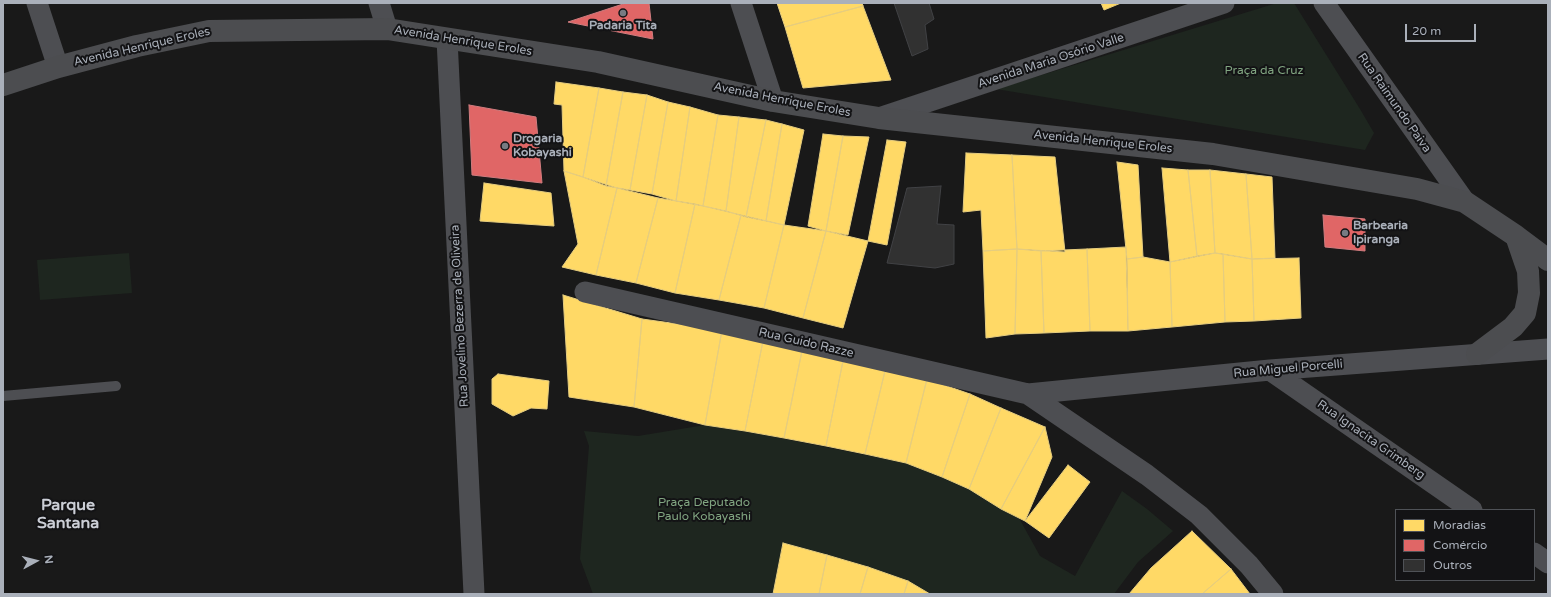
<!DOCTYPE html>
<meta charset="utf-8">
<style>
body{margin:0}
#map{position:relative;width:1551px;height:597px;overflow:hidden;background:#191919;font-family:"Varela Round",sans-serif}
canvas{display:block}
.frame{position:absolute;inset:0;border:4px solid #aab0ba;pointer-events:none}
.legend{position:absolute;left:1395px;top:509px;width:140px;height:72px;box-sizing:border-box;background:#131315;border:1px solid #4f5257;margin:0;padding:5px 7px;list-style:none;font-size:12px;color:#aab0ba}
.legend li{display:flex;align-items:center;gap:8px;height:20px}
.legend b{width:20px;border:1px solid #4f5257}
.north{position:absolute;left:16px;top:541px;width:40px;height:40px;-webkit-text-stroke:3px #131315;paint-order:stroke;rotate:83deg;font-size:11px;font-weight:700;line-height:16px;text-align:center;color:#aab0ba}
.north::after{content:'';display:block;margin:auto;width:14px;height:18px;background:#aab0ba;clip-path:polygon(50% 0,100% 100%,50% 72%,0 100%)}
.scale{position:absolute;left:1405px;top:24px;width:71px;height:18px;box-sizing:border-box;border:2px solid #aab0ba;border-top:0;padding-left:5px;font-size:12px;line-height:14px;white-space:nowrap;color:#aab0ba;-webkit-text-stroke:3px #131315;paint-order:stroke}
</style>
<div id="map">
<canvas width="1551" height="597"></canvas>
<div class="frame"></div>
<ul class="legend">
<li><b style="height:11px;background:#ffd966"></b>Moradias</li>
<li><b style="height:11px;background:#e06666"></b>Comércio</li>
<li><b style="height:11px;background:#313131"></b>Outros</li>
</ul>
<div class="north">N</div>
<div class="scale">20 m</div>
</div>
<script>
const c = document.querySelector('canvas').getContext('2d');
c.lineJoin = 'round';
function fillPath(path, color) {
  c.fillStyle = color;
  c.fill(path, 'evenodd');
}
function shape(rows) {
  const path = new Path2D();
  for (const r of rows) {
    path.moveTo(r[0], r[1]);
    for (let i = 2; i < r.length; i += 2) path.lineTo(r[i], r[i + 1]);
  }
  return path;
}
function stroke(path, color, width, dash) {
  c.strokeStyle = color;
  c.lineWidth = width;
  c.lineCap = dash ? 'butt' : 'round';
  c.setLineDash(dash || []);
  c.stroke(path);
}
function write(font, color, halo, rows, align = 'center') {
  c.font = font + ' "Varela Round",sans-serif';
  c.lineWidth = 4;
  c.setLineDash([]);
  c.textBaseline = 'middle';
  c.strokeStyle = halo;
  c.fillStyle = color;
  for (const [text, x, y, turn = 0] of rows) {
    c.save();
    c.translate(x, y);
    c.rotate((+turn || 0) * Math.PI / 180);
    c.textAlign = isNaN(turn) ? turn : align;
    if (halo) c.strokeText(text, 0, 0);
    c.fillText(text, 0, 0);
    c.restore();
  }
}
fillPath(shape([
 [1277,3,1294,3,1360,109,1374,133,1365,150,996,89],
 [129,253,132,293,40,300,37,260],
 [705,425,765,435,906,463,942,477,969,489,1019,518,1040,556,1075,576,1122,491,1147,509,1173,531,1138,562,1114,594,930,594,908,581,850,561,783,543,773,594,593,594,580,559,589,446,584,431,638,436]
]), '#1e261f');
const homes = shape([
 [777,3,862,3,863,6,785,27,777,3],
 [1101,3,1121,3,1104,10,1101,3],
 [863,6,891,80,803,88,785,27,863,6],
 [556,82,599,88,583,177,564,171,562,105,554,104,556,82],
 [599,88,623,92,606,186,583,177,599,88],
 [623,92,647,95,630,190,606,186,623,92],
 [647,95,668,102,652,194,630,190,647,95],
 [668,102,690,107,676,201,652,194,668,102],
 [690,107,718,115,703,206,676,201,690,107],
 [718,115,739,117,726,211,703,206,718,115],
 [739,117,766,120,746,217,726,211,739,117],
 [766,120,782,124,766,221,746,217,766,120],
 [782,124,804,130,784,225,766,221,782,124],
 [823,134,843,136,826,231,808,226,823,134],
 [843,136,869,137,848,235,826,231,843,136],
 [887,140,906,142,887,245,868,241,887,140],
 [966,153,1012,155,1017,249,983,251,981,210,963,212,966,153],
 [1012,155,1055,157,1065,252,1017,249,1012,155],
 [1117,162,1138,165,1143,257,1127,259,1117,162],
 [1162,168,1188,170,1197,256,1170,262,1162,168],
 [1188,170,1210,170,1215,253,1197,256,1188,170],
 [1210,170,1246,174,1252,259,1215,253,1210,170],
 [564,171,617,188,596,275,562,267,578,244,564,171],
 [1246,174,1272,177,1275,258,1252,259,1246,174],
 [484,183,551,193,554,226,480,221,484,183],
 [617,188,658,198,636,283,596,275,617,188],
 [658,198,695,204,675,293,636,283,658,198],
 [695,204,741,215,719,300,675,293,695,204],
 [741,215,784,225,764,308,719,300,741,215],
 [784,225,826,231,803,318,764,308,784,225],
 [826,231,868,241,843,328,803,318,826,231],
 [1126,247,1128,331,1090,331,1087,249,1126,247],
 [1017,249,1041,251,1044,333,1015,334,1017,249],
 [1017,249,1015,334,986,338,983,251,1017,249],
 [1087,249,1090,331,1044,333,1041,251,1087,249],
 [1215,253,1223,254,1225,322,1172,327,1170,262,1215,253],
 [1223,254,1252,259,1254,321,1225,322,1223,254],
 [1143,257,1170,262,1172,327,1128,331,1127,259,1143,257],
 [1299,258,1301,318,1254,321,1252,259,1299,258],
 [563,295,642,319,634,407,569,397,563,295],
 [642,319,722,330,705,425,634,407,642,319],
 [722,330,763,341,745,431,705,425,722,330],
 [763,341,802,351,784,438,745,431,763,341],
 [802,351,843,361,826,446,784,438,802,351],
 [843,361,885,371,865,454,826,446,843,361],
 [885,371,927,379,906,463,865,454,885,371],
 [498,374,549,381,547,409,531,408,513,416,492,404,492,379,498,374],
 [927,379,970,394,942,477,906,463,927,379],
 [970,394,1001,408,969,489,942,477,970,394],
 [1001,408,1045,427,1001,509,969,489,1001,408],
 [1045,427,1052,457,1025,521,1001,509,1045,427],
 [1068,465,1090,482,1049,538,1025,521,1068,465],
 [1192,531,1231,569,1202,594,1129,594,1151,568,1192,531],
 [783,543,827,555,819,594,773,594,783,543],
 [827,555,868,567,860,594,819,594,827,555],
 [868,567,908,581,904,594,860,594,868,567],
 [1231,569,1250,594,1202,594,1231,569],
 [908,581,930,594,904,594,908,581]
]);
fillPath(homes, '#ffd966');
stroke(homes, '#e6cd7f', 1);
const shops = shape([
 [626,3,649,3,653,39,568,22,626,3],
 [469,105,536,117,542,183,472,175,469,105],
 [1323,215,1365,219,1365,251,1325,247,1323,215]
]);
fillPath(shops, '#e06666');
stroke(shops, '#d07c7f', 1);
const building = shape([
 [894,3,929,3,934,19,925,25,928,49,912,56,894,3],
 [941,186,937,224,954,225,954,264,935,268,887,263,907,188,941,186]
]);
fillPath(building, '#313131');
stroke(building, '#414245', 1);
stroke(shape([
 [3,396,116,386]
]), '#4d4e52', 10);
stroke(shape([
 [37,3,58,67],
 [379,3,387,29],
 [741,3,773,101],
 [1324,3,1465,202],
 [447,39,474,594],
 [879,118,1224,3],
 [585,292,1028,394,1270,370,1548,349],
 [1270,370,1472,510],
 [1028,394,1147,475,1199,515,1249,565,1273,594],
 [1534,553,1548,563]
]), '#4d4e52', 21);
stroke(shape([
 [3,85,58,67,137,46,209,31,387,29,598,62,773,101,879,118,1213,154,1417,189,1465,202,1516,236,1548,260],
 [1477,354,1513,327,1525,313,1529,293,1528,271,1516,236]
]), '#4c4d50', 22);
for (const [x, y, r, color] of [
 [623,13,4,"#777b82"],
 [505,146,4,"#777b82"],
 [1345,233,4,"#777b82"]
]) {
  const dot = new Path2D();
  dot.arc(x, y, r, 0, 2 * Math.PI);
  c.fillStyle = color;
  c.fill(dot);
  stroke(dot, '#131315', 1.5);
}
write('bold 12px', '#aab0ba', '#131315', [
 ["Padaria Tita",623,26,"center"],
 ["Drogaria",513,139],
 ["Kobayashi",513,153],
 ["Barbearia",1353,226],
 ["Ipiranga",1353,240]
], 'left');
write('12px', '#aab0ba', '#131315', [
 ["Avenida Henrique Eroles",463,41,9],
 ["Avenida Henrique Eroles",142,47,-13],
 ["Avenida Maria Osório Valle",1051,61,-18],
 ["Avenida Henrique Eroles",782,100,11],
 ["Rua Raimundo Paiva",1394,103,55],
 ["Avenida Henrique Eroles",1103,142,6],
 ["Rua Jovelino Bezerra de Oliveira",460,316,-93],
 ["Rua Guido Razze",806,343,13],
 ["Rua Miguel Porcelli",1288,369,-5],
 ["Rua Ignacita Grimberg",1371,440,35]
]);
write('12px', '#81a581', '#131315', [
 ["Praça da Cruz",1264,71],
 ["Praça Deputado",704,503],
 ["Paulo Kobayashi",704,517]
]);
write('bold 16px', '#cbced6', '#131315', [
 ["Parque",68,506],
 ["Santana",68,524]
]);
</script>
